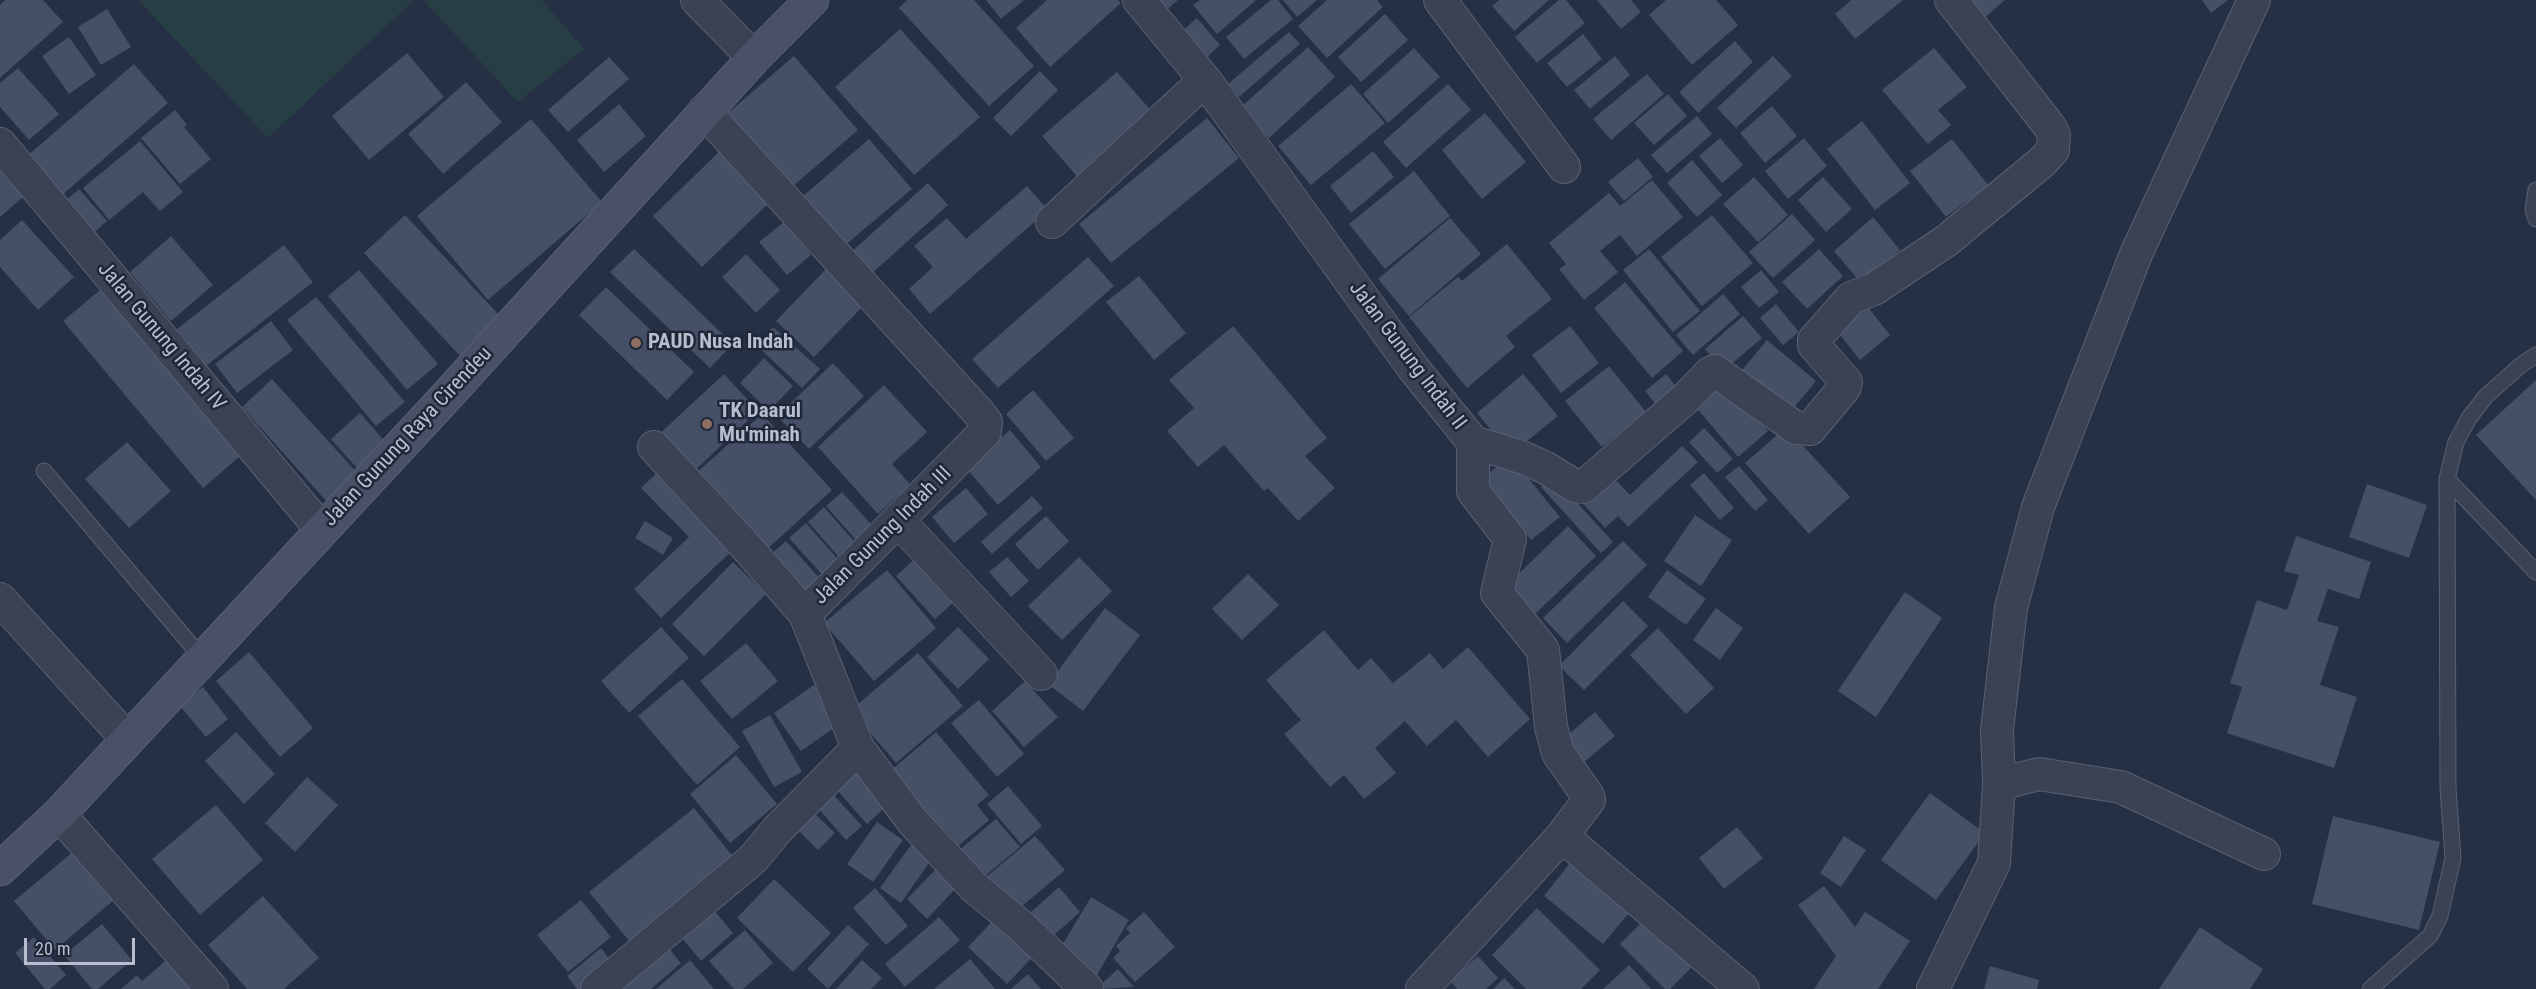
<!DOCTYPE html>
<style>
body{margin:0}
#map{position:relative;width:2536px;height:989px;overflow:hidden;background:#263044;font-family:"Roboto Condensed",sans-serif}
canvas{display:block}
.scale{position:absolute;left:24px;top:938px;width:111px;height:27px;box-sizing:border-box;border:3px solid #b8becd;border-top:0;padding-left:8px;font-size:18px;line-height:21px;white-space:nowrap;color:#b8becd;-webkit-text-stroke:4px #1f2739;paint-order:stroke}
</style>
<div id="map">
<canvas width="2536" height="989"></canvas>
<div class="scale">20 m</div>
</div>
<script>
const c = document.querySelector('canvas').getContext('2d');
c.lineJoin = 'round';
function fillPath(path, color) {
  c.fillStyle = color;
  c.fill(path, 'evenodd');
}
function shape(rows) {
  const path = new Path2D();
  for (const r of rows) {
    path.moveTo(r[0], r[1]);
    for (let i = 2; i < r.length; i += 2) path.lineTo(r[i], r[i + 1]);
  }
  return path;
}
function stroke(path, color, width, dash) {
  c.strokeStyle = color;
  c.lineWidth = width;
  c.lineCap = dash ? 'butt' : 'round';
  c.setLineDash(dash || []);
  c.stroke(path);
}
function write(font, color, halo, rows, align = 'center') {
  c.font = font + ' "Roboto Condensed",sans-serif';
  c.lineWidth = 5;
  c.setLineDash([]);
  c.textBaseline = 'middle';
  c.strokeStyle = halo;
  c.fillStyle = color;
  for (const [text, x, y, turn = 0] of rows) {
    c.save();
    c.translate(x, y);
    c.rotate((+turn || 0) * Math.PI / 180);
    c.textAlign = isNaN(turn) ? turn : align;
    if (halo) c.strokeText(text, 0, 0);
    c.fillText(text, 0, 0);
    c.restore();
  }
}
fillPath(shape([
 [138,0,414,0,268,138],
 [423,0,542,0,584,49,518,102]
]), '#283e45');
fillPath(shape([
 [5,0,43,0,63,22,0,78,0,5],
 [907,0,974,0,1034,66,989,106,899,8],
 [986,0,1024,0,1001,19],
 [1047,0,1118,0,1121,3,1050,67,1016,28],
 [1151,0,1178,0,1163,13],
 [1200,0,1256,0,1217,34,1193,5],
 [1271,0,1278,0,1293,19,1244,59,1226,37],
 [1283,0,1317,0,1297,17],
 [1327,0,1377,0,1383,7,1327,58,1298,26],
 [1499,0,1549,0,1514,31,1492,6],
 [1559,0,1566,0,1585,23,1537,63,1515,37],
 [1597,0,1631,0,1641,12,1621,29],
 [1666,0,1716,0,1738,25,1692,65,1649,15],
 [1851,0,1903,0,1855,39,1835,14],
 [1966,0,2005,0,1983,19],
 [2202,0,2228,0,2211,13],
 [107,9,131,47,101,65,78,27],
 [1385,14,1408,40,1361,82,1338,57],
 [1197,18,1220,45,1204,60,1181,32],
 [900,29,980,117,914,175,835,87],
 [1289,32,1300,44,1239,97,1228,84],
 [1583,34,1602,59,1567,87,1547,63],
 [69,37,96,75,69,94,42,56],
 [1735,41,1753,62,1698,113,1679,92],
 [1308,47,1335,77,1269,138,1241,107],
 [1414,48,1440,77,1388,123,1363,94],
 [1934,48,1967,87,1938,110,1951,125,1928,144,1882,90],
 [407,53,444,97,369,160,332,116],
 [794,56,858,130,792,187,728,113],
 [1615,56,1630,75,1590,109,1574,90],
 [1773,56,1792,76,1736,128,1717,108],
 [609,57,629,79,568,132,548,110],
 [134,64,168,103,61,196,27,156],
 [18,68,59,114,29,140,0,107,0,83],
 [1040,71,1058,90,1011,136,993,118],
 [1117,72,1156,116,1080,180,1042,136],
 [1647,74,1664,94,1611,140,1593,119],
 [466,82,502,122,443,174,408,134],
 [1351,84,1385,123,1311,185,1278,146],
 [1448,84,1471,110,1406,168,1383,142],
 [1668,94,1687,116,1654,145,1634,123],
 [619,104,646,136,604,172,577,140],
 [1772,106,1797,136,1765,163,1740,133],
 [175,110,187,125,184,127,211,159,180,184,141,138],
 [1485,113,1526,162,1482,199,1442,150],
 [1697,116,1712,134,1667,173,1651,155],
 [1207,118,1239,158,1111,263,1079,224],
 [531,119,602,202,488,300,417,216],
 [1862,121,1910,183,1875,210,1827,149],
 [1720,138,1743,165,1722,183,1699,156],
 [1804,138,1827,166,1788,199,1765,171],
 [869,139,912,189,844,246,802,197],
 [1952,139,1988,185,1946,217,1910,171],
 [140,141,183,192,160,211,143,192,109,220,83,188],
 [722,149,771,201,702,267,653,216],
 [1373,151,1394,177,1351,213,1330,186],
 [1638,158,1653,177,1624,201,1608,182],
 [1692,160,1722,195,1697,217,1667,183],
 [0,170,23,197,0,217],
 [1414,171,1450,216,1385,269,1349,224],
 [1754,177,1788,215,1758,242,1723,204],
 [1823,177,1852,209,1826,232,1798,200],
 [1652,180,1683,217,1637,256,1620,235,1600,251,1618,272,1584,300,1559,269,1566,264,1549,243,1609,193,1620,206],
 [928,183,948,205,870,275,850,253],
 [1027,186,1048,210,930,314,909,289,933,267,914,246,947,218,966,239],
 [79,189,107,221,87,239,59,206],
 [1792,214,1815,240,1773,278,1749,252],
 [405,215,503,319,462,358,364,253],
 [1712,215,1753,263,1702,306,1661,257],
 [1873,217,1900,250,1861,283,1834,251],
 [1450,218,1481,254,1409,316,1378,279],
 [22,220,74,277,38,310,0,267,0,240],
 [784,222,811,255,787,275,759,242],
 [171,236,213,285,171,321,130,272],
 [1507,244,1552,299,1506,336,1515,347,1467,388,1409,317,1458,277,1462,281],
 [284,245,313,282,206,366,177,329],
 [634,249,733,344,710,368,610,272],
 [1649,249,1700,311,1673,332,1623,270],
 [1819,249,1843,276,1807,309,1782,282],
 [746,254,780,290,756,313,722,277],
 [1088,257,1114,286,998,388,972,359],
 [826,269,864,305,814,357,776,321],
 [359,270,438,364,407,390,328,296],
 [1761,270,1779,292,1759,308,1741,287],
 [1139,276,1186,333,1154,360,1106,302],
 [1625,282,1683,351,1652,378,1594,308],
 [106,285,246,451,203,488,63,321],
 [606,287,694,372,667,400,579,315],
 [1723,294,1740,314,1693,355,1676,335],
 [316,297,405,402,376,426,287,320],
 [1863,301,1890,335,1860,360,1833,326],
 [1776,304,1799,332,1783,345,1760,318],
 [1743,316,1762,338,1723,371,1705,349],
 [271,321,293,350,237,393,215,364],
 [1233,326,1327,438,1305,456,1335,488,1298,521,1268,488,1264,491,1224,445,1198,467,1167,431,1194,408,1169,380],
 [1570,326,1599,363,1561,393,1532,355],
 [773,327,820,369,802,388,756,345],
 [1767,340,1816,381,1787,416,1738,375],
 [764,358,793,386,769,411,740,383],
 [833,363,864,396,809,449,777,416],
 [1609,366,1646,412,1602,447,1565,401],
 [724,374,758,411,691,474,656,437],
 [1523,374,1558,416,1511,454,1477,413],
 [1666,374,1684,396,1663,413,1645,391],
 [272,379,359,475,328,503,242,407],
 [2536,380,2536,500,2476,435],
 [1725,381,1768,431,1738,457,1695,406],
 [884,385,927,432,892,464,910,484,878,514,818,447],
 [1033,390,1074,438,1046,461,1006,414],
 [360,413,393,451,364,476,331,439],
 [762,414,832,490,764,552,694,475],
 [1786,427,1850,497,1809,534,1745,463],
 [1704,428,1733,459,1717,473,1689,442],
 [1010,430,1041,467,998,505,966,468],
 [127,442,171,491,129,528,85,479],
 [1682,446,1698,462,1628,527,1618,516,1605,528,1580,500,1609,473,1630,495],
 [1510,456,1560,517,1531,540,1481,480],
 [665,465,739,544,661,618,634,589,689,537,641,488],
 [1739,466,1768,500,1755,511,1725,477],
 [1704,473,1734,508,1720,520,1690,485],
 [1553,476,1613,542,1601,553,1541,487],
 [2367,484,2427,505,2409,558,2349,537],
 [966,488,988,514,954,543,932,517],
 [842,492,880,534,863,548,826,506],
 [1032,496,1043,508,992,554,981,542],
 [824,507,861,549,845,564,808,522],
 [1695,515,1732,540,1701,586,1664,561],
 [1046,516,1069,541,1038,570,1015,544],
 [645,521,673,538,663,555,635,538],
 [806,523,843,565,827,580,789,538],
 [1568,526,1596,556,1535,614,1508,584],
 [2296,536,2371,562,2359,599,2328,589,2317,621,2339,627,2320,685,2357,697,2334,768,2227,733,2242,687,2230,683,2257,600,2287,610,2299,575,2284,571],
 [786,541,823,582,807,597,770,555],
 [1623,541,1647,565,1567,643,1543,618],
 [919,555,958,598,935,619,896,576],
 [1007,557,1029,581,1011,597,989,572],
 [1079,557,1112,591,1062,640,1028,606],
 [733,562,766,594,704,656,672,624],
 [887,570,936,628,874,681,824,623],
 [1667,570,1706,599,1686,625,1648,597],
 [1248,574,1279,605,1242,640,1212,609],
 [1905,592,1942,618,1876,717,1838,691],
 [1623,601,1648,626,1584,690,1559,666],
 [1105,608,1140,635,1083,711,1048,684],
 [1716,608,1743,628,1720,660,1693,640],
 [661,627,689,658,629,713,601,681],
 [958,627,989,659,958,689,927,657],
 [1658,628,1714,688,1686,714,1630,655],
 [1324,630,1358,670,1371,658,1393,683,1430,653,1443,669,1468,647,1530,719,1488,757,1456,720,1427,746,1405,721,1375,748,1396,773,1364,799,1344,775,1330,787,1284,734,1301,720,1266,680],
 [746,643,778,681,732,719,700,681],
 [249,652,313,728,280,757,216,681],
 [918,653,963,706,896,763,851,710],
 [682,679,740,747,697,785,638,716],
 [1025,681,1058,717,1024,747,992,711],
 [814,685,841,723,801,751,774,713],
 [203,687,228,719,206,737,180,706],
 [979,700,1024,754,997,777,951,723],
 [1595,712,1615,736,1583,763,1563,739],
 [770,715,802,772,774,787,742,731],
 [236,732,275,774,244,804,205,761],
 [936,732,989,795,977,805,989,820,958,846,946,831,937,839,884,776],
 [736,755,777,804,730,843,690,794],
 [861,768,891,802,867,824,837,790],
 [307,777,338,805,295,852,265,823],
 [1008,786,1042,826,1021,844,987,804],
 [832,793,862,826,846,840,817,807],
 [1930,793,1985,833,1936,900,1881,860],
 [216,805,263,860,200,915,152,859],
 [694,808,739,864,634,947,589,892],
 [812,811,835,833,818,850,795,827],
 [2333,816,2440,842,2419,930,2312,904],
 [996,819,1020,847,974,885,950,858],
 [877,822,903,840,873,882,847,864],
 [1737,827,1763,858,1724,889,1699,858],
 [1035,836,1065,870,1015,912,986,877],
 [1844,836,1866,850,1841,887,1820,873],
 [911,845,931,860,901,903,880,888],
 [74,851,115,899,55,950,14,901],
 [1573,859,1633,908,1603,944,1544,896],
 [938,867,958,886,927,919,907,899],
 [774,879,831,933,793,972,737,918],
 [1824,886,1855,927,1865,912,1910,941,1878,989,1814,989,1836,956,1798,905],
 [1059,887,1080,912,1052,937,1031,912],
 [875,888,908,926,886,945,853,908],
 [263,896,319,958,284,989,247,989,208,945],
 [1091,897,1129,920,1094,980,1055,957],
 [581,900,611,937,568,972,537,935],
 [708,903,733,933,701,961,676,931],
 [1537,908,1600,970,1581,989,1526,989,1492,955],
 [1001,912,1041,948,1007,984,968,947],
 [1144,912,1175,947,1135,982,1113,958,1120,951,1116,946,1130,933,1126,928],
 [939,917,960,940,905,987,885,964],
 [1646,918,1694,965,1670,989,1665,989,1620,944],
 [102,924,132,960,98,989,92,989,64,955],
 [848,925,869,944,828,989,807,969],
 [2200,927,2263,969,2250,989,2159,989],
 [745,930,773,963,743,989,734,989,709,961],
 [34,937,66,975,50,989,45,989,15,953],
 [663,941,681,963,651,989,607,989],
 [601,948,617,969,590,989,577,989,567,976],
 [176,952,199,989,121,989,137,975,142,981],
 [1478,956,1498,978,1486,989,1457,989,1450,981],
 [970,959,995,989,934,989],
 [690,960,714,989,656,989],
 [862,960,882,978,871,989,836,989],
 [1629,965,1651,989,1603,989],
 [1990,966,2039,980,2037,989,1984,989],
 [1118,969,1134,987,1100,989,1098,987],
 [1028,974,1041,989,1011,989],
 [1504,978,1515,989,1493,989]
]), '#454f66');
const lane = shape([
 [2536,190,2533,210,2536,219],
 [44,471,203,659],
 [2447,479,2536,572],
 [2370,989,2430,936,2440,916,2453,858,2448,788,2447,479,2456,442,2469,418,2486,396,2521,365,2536,355]
]);
const street = shape([
 [697,0,754,58],
 [1139,0,1205,80,1414,369,1473,442,1473,491,1510,539,1497,593,1543,650,1551,727,1558,753,1588,796,1589,800,1562,836],
 [1440,0,1564,167],
 [0,144,322,530],
 [1052,222,1205,80],
 [1473,442,1524,458,1546,468,1575,486,1583,487,1685,399,1710,373,1715,371,1796,428,1810,429,1845,387,1846,382,1814,345,1814,340,1829,323,1851,298,1874,289,1946,241,2042,162,2053,150,2054,135,2050,127,1951,0],
 [654,447,750,551,805,614],
 [899,521,1041,674],
 [0,599,128,740],
 [858,748,913,822,975,888,1021,926,1087,989],
 [1999,784,2039,774,2121,787,2264,854],
 [59,814,212,989],
 [597,989,753,859,777,830,858,748,805,614,985,432,986,422,979,413,704,111],
 [1422,989,1562,836,1743,989],
 [1933,989,1994,863,1999,784,1997,730,2011,608,2038,507,2136,254,2254,0]
]);
const secondary = shape([
 [0,869,59,814,445,398,754,58,812,0]
]);
stroke(lane, '#596071', 17);
stroke(street, '#596071', 34);
stroke(secondary, '#596071', 35);
stroke(lane, '#3b4254', 15);
stroke(street, '#3b4254', 32);
stroke(secondary, '#495167', 33);
for (const [x, y, r, color] of [
 [636,343,6,"#8d6e63"],
 [707,424,6,"#8d6e63"]
]) {
  const dot = new Path2D();
  dot.arc(x, y, r, 0, 2 * Math.PI);
  c.fillStyle = color;
  c.fill(dot);
  stroke(dot, '#1f2739', 2);
}
write('21px', '#b8becd', '#1f2739', [
 ["Jalan Gunung Indah IV",161,337,50],
 ["Jalan Gunung Indah II",1407,356,53],
 ["Jalan Gunung Raya Cirendeu",408,437,-47],
 ["Jalan Gunung Indah III",883,536,-45]
]);
write('bold 21px', '#b8becd', '#1f2739', [
 ["PAUD Nusa Indah",648,343],
 ["TK Daarul",719,412],
 ["Mu'minah",719,436]
], 'left');
</script>
